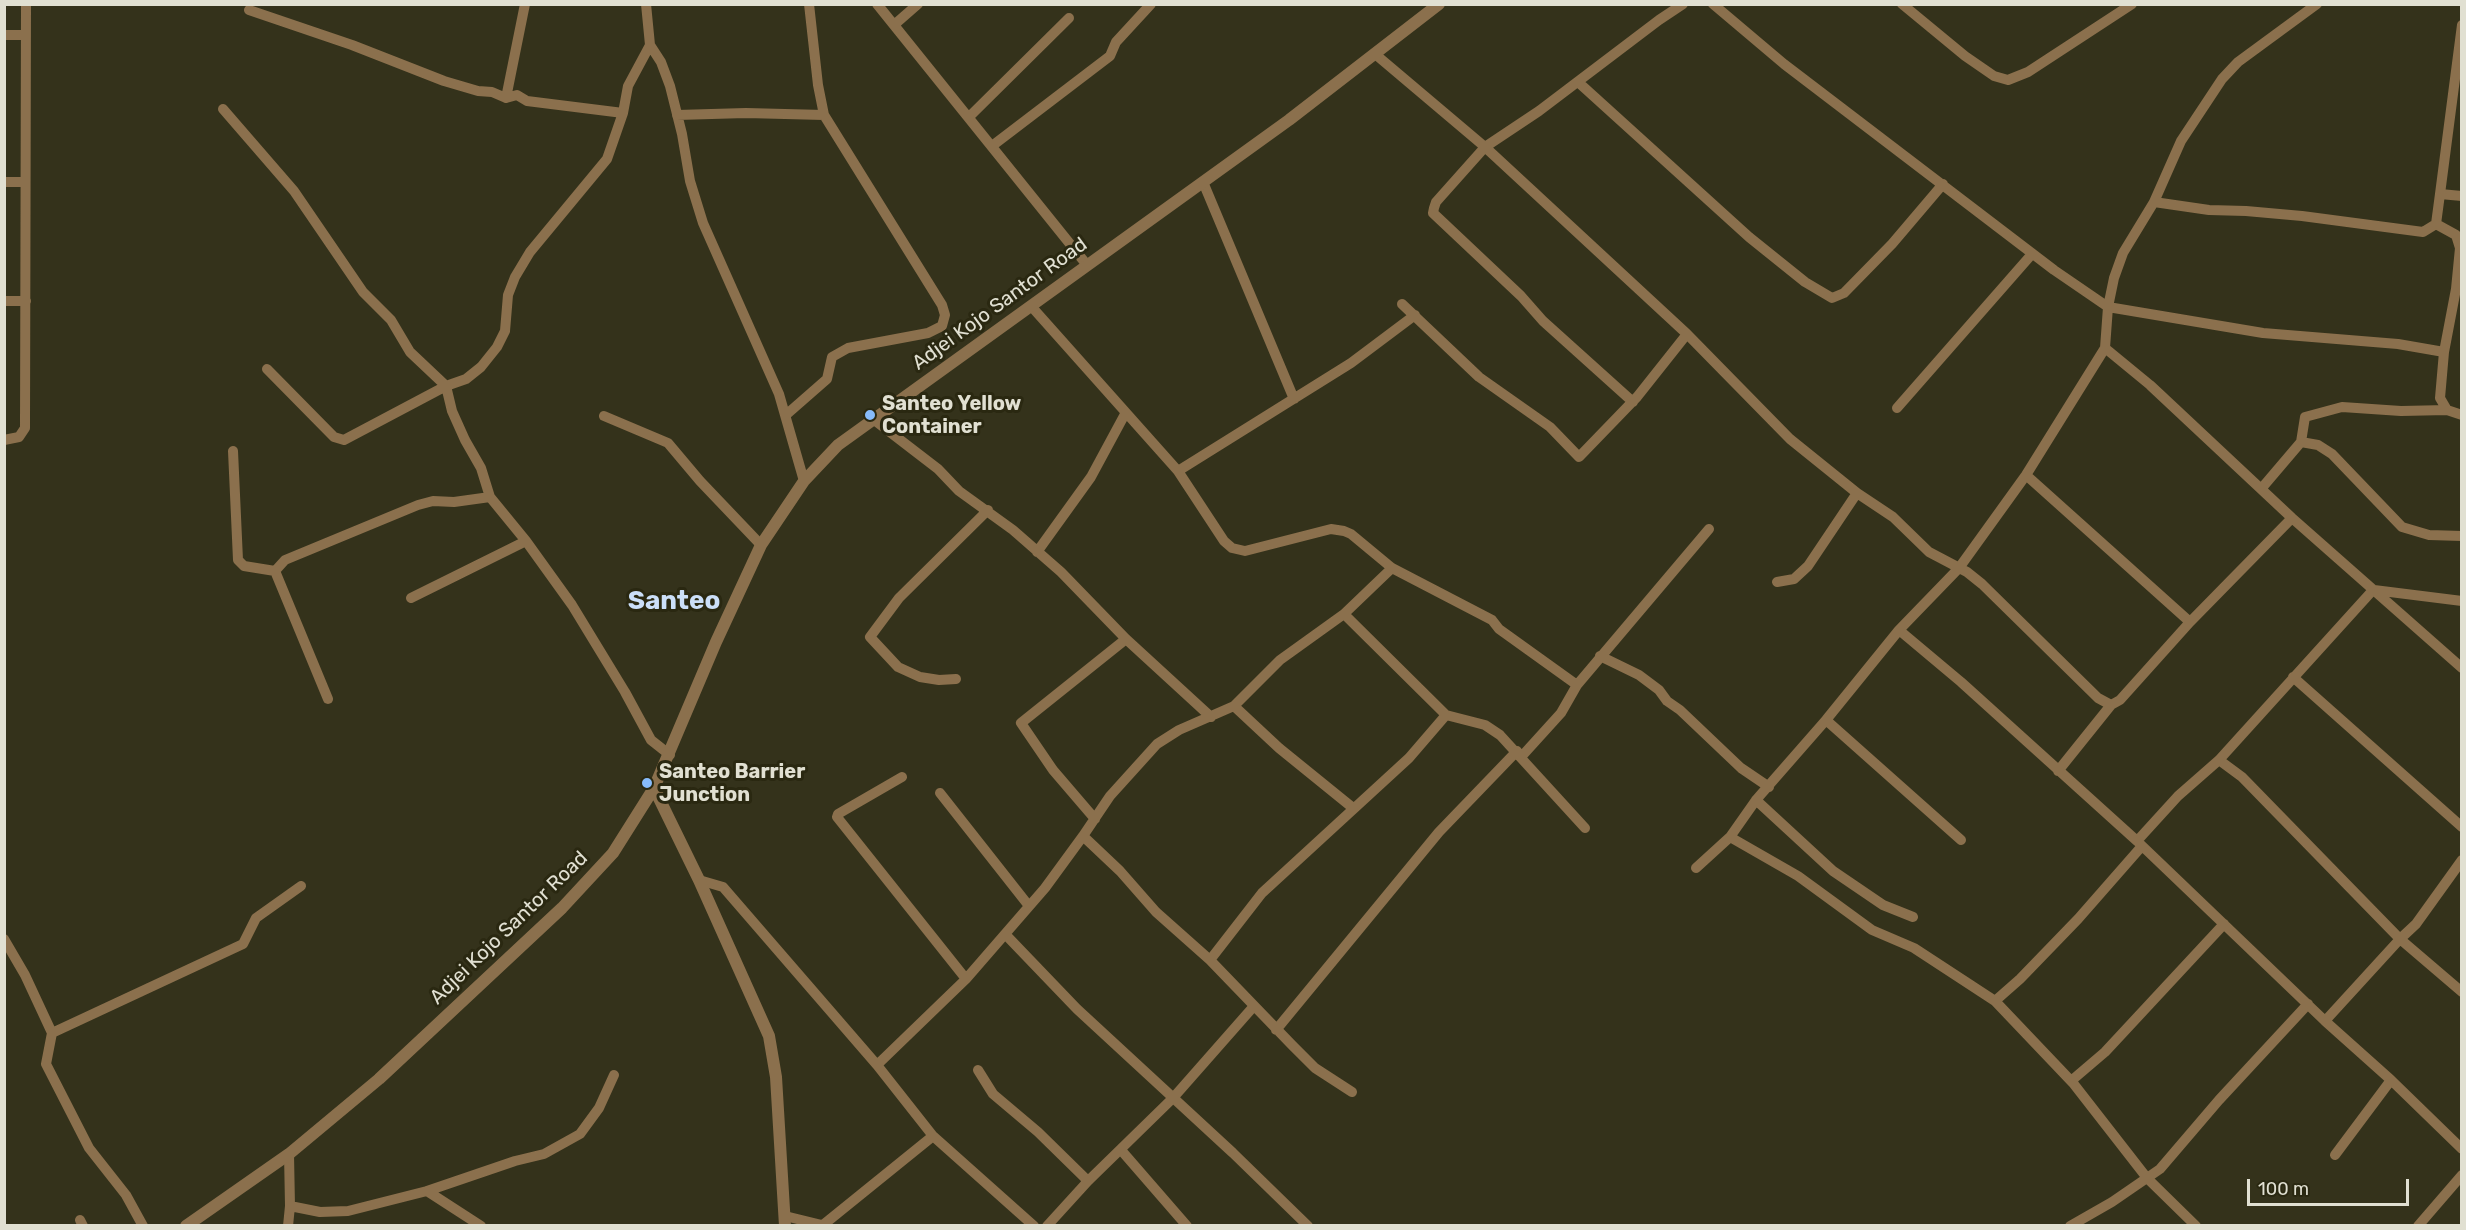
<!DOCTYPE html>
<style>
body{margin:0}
#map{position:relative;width:2466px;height:1230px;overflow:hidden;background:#34321b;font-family:Rubik,sans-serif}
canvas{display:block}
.frame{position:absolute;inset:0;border:6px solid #e1e0d2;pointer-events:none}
.scale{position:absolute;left:2247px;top:1179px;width:162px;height:27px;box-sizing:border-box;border:3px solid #e1e0d2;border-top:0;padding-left:8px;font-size:18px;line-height:21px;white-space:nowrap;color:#e1e0d2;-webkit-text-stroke:4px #2a2811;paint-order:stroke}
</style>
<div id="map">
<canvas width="2466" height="1230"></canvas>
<div class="frame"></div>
<div class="scale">100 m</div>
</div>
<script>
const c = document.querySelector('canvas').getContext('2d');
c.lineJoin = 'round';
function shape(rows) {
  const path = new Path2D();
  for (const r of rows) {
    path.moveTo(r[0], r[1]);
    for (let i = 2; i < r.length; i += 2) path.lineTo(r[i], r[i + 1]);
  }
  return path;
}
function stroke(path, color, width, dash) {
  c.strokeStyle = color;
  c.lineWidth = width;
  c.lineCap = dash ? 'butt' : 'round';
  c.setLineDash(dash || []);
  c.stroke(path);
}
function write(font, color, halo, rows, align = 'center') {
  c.font = font + ' Rubik,sans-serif';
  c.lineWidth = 6;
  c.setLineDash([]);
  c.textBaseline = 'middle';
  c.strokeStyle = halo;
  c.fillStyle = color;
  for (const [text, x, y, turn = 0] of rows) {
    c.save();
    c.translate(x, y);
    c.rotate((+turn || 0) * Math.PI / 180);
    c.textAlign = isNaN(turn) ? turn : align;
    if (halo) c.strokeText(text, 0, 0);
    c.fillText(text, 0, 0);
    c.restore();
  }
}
stroke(shape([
 [525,4,506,98,517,95,527,101,623,113],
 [646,4,650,45,661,62,670,86,682,134,690,181,703,223,779,394,804,481],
 [877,4,1087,265],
 [1713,4,1784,64,2054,270,2108,307,2263,333,2398,344,2444,352],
 [1902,4,1965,56,1994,76,2008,80,2028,72,2132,4],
 [249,10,352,45,444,81,478,91,492,92,506,98],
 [894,25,918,4],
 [4,35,26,35],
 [1375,54,1485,147,1687,334,1790,439,1857,493,1893,517,1929,552,1967,572,1982,584,2098,698,2111,705,2120,700,2190,622,2292,518],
 [1578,82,1749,237,1805,282,1832,298,1844,293,1892,244,1943,184],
 [223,109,294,191,363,292,391,320,410,352,446,386,452,411,465,440,481,468,490,497,526,541,572,605,625,692,651,740,670,755],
 [677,115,746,113,824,115],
 [969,117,1069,18],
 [992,146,1110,56,1116,42,1151,4],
 [4,182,24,182],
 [1203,182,1294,399],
 [2440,194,2462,25],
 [2154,202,2209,210,2246,211,2302,216,2423,232,2436,224,2440,194,2462,196],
 [2436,224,2456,235,2460,248,2456,289,2444,352,2440,398,2447,410,2462,415],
 [4,301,26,301],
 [1402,304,1479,377,1550,427,1579,457,1637,397,1687,334],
 [1031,306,1178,471,1224,541,1232,548,1245,551,1331,529,1344,531,1351,534,1392,568,1492,620,1499,629,1577,685,1709,529],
 [2105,348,2108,307,2114,278,2123,253,2154,202,2181,141,2222,79,2238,62,2317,4],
 [267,369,334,437,344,440,446,386,466,379,481,367,497,347,505,331,508,295,515,277,530,252,607,159,623,113,628,86,650,45],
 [1633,402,1543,321,1521,296,1433,213,1434,208,1436,202,1485,147,1539,111,1659,20,1683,4],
 [1897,408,2032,254],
 [787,414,827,379,832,357,848,348,928,333,942,326,945,315,942,305,824,115,818,85,809,4],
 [604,416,668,443,700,481,761,545],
 [873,419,938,469,959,491,1013,530,1061,572,1126,639,1211,717],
 [4,440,19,437,25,428,26,4],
 [2301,442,2305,417,2342,407,2401,411,2447,410],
 [233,451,238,560,244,566,275,571],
 [1178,471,1351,363,1415,315],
 [2026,475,2190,622],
 [2261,489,2301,442,2318,445,2332,454,2402,527,2429,535,2462,536],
 [1037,552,1091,477,1125,414],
 [1777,582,1794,579,1808,566,1857,493],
 [2374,590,2462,601],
 [411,598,526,541],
 [1899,630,1961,682,2137,841,2325,1021,2391,1080,2462,1149],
 [1600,656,1639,675,1659,690,1667,701,1680,710,1741,768,1769,787],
 [2293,677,2462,827],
 [956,679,939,680,920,677,898,667,870,637,899,598,988,510],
 [328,699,275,571,285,560,418,505,433,501,454,502,490,497],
 [1234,706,1279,748,1353,808],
 [1446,715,1485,725,1500,735,1585,828],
 [1826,720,1961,840],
 [1522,756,1561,713,1577,685],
 [2219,760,2242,777,2400,939,2462,992],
 [2058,771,2111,705],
 [902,777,838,814,837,817,966,979],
 [940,793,1029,906],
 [1756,800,1833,871,1883,905,1913,917],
 [1095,819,1053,770,1021,723,1126,639],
 [1083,836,1120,871,1156,912,1210,960,1292,1045,1315,1068,1352,1092],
 [1730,837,1798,876,1872,930,1914,948,1995,1001,2073,1083,2147,1178,2196,1226],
 [2137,841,2178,796,2219,760,2373,590],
 [1696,868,1730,837,1756,800,1826,720,1899,630,1959,568,2026,475,2105,348,2150,385,2292,518,2462,668],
 [699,880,723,887,877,1065,933,1136,1034,1226],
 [1005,934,1077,1009,1233,1153,1308,1226],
 [4,939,25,975,52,1033,46,1064,89,1148,126,1195,143,1226],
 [1210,960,1262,893,1409,758,1446,715,1344,614],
 [1995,1001,2020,979,2078,919,2142,846],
 [2325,1021,2400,939,2416,924,2462,860],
 [1276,1030,1439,832,1517,751],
 [52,1033,243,944,256,918,301,886],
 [877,1065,966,979,1045,888,1083,836,1110,796,1157,744,1179,730,1234,706,1280,660,1344,614,1392,568],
 [978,1070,993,1094,1038,1132,1088,1181],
 [2071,1081,2105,1052,2224,924],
 [1121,1150,1187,1226],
 [2335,1155,2391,1080],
 [427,1191,481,1226],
 [290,1206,320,1212,348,1211,427,1191,515,1161,544,1154,580,1134,599,1108,614,1075],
 [785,1216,826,1226],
 [80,1220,83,1226],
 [823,1225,933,1136],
 [288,1226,290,1206,289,1154],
 [1047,1226,1088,1181,1173,1098,1254,1006],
 [2070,1226,2112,1202,2160,1169,2219,1100,2308,1004],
 [2418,1226,2462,1175]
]), '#8b704d', 10);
stroke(shape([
 [654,788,699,880,769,1036,776,1077,785,1226],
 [186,1226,289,1154,379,1079,562,908,613,853,654,788,716,642,761,545,804,481,838,445,1289,120,1439,4]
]), '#8b704d', 12);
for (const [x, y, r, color] of [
 [870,415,6,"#87bbfb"],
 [647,783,6,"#87bbfb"]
]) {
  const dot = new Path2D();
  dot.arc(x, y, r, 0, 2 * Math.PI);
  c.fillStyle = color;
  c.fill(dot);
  stroke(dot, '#2a2811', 2);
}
write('20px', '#e1e0d2', '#2a2811', [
 ["Adjei Kojo Santor Road",1000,304,-36],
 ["Adjei Kojo Santor Road",509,928,-44]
]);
write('bold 20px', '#e1e0d2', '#2a2811', [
 ["Santeo Yellow",882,404],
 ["Container",882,427],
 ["Santeo Barrier",659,772],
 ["Junction",659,795]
], 'left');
write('bold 26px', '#cbdff8', '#2a2811', [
 ["Santeo",674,601]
]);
</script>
